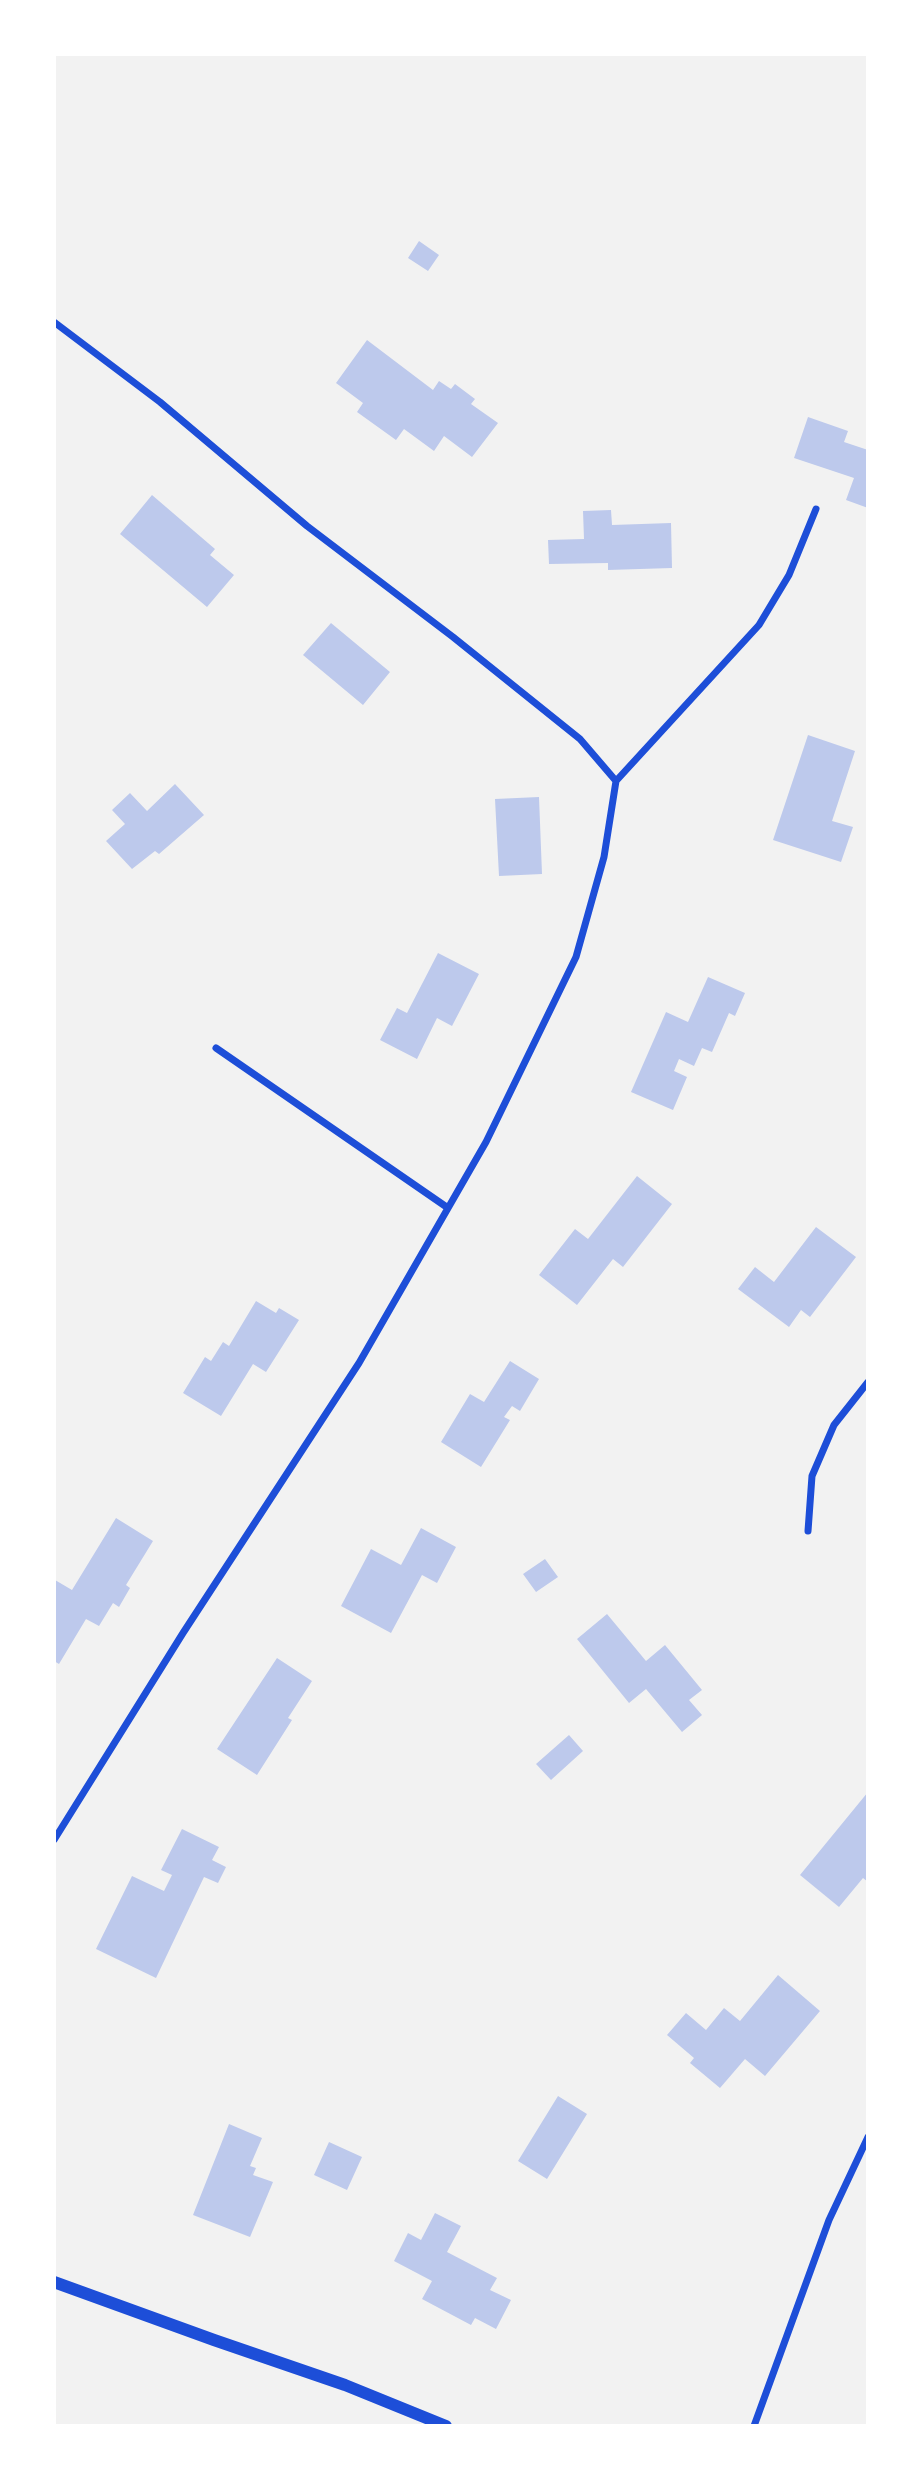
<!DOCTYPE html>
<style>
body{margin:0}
#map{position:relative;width:922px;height:2480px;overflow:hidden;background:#f2f2f2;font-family:"PT Sans",sans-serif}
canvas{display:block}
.frame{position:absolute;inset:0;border:56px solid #fff;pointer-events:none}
</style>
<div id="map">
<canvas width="922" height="2480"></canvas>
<div class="frame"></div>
</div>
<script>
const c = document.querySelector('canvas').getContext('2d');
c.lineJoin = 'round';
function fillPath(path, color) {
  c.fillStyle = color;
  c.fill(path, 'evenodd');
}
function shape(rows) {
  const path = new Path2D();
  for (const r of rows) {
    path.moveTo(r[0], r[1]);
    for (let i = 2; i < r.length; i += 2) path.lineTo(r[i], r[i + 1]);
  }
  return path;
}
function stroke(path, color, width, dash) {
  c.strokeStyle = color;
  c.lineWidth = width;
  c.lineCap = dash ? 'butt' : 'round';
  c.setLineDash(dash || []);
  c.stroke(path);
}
fillPath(shape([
 [419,241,439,255,428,271,408,258],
 [367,340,433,390,439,381,451,389,455,384,475,399,471,404,498,423,472,457,444,436,434,451,404,429,396,440,357,412,363,403,336,383],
 [808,417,848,431,844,442,868,450,868,508,846,500,854,478,794,458],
 [152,495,215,549,210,555,234,575,207,607,120,534],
 [611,510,612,525,671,523,672,568,608,570,608,563,549,564,548,540,584,539,583,511],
 [331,623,390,672,363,705,303,655],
 [808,735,855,751,832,821,853,827,841,862,773,840],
 [175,784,204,815,159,854,155,851,132,869,106,841,125,824,112,810,130,793,147,811],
 [539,797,542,874,499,876,495,799],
 [438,953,479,974,452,1026,437,1018,417,1059,380,1040,397,1008,407,1013],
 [708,977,745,993,735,1016,729,1013,712,1052,702,1048,694,1066,679,1059,674,1071,687,1077,673,1110,631,1092,666,1012,688,1022],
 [637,1176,672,1204,623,1267,613,1259,577,1305,539,1275,575,1229,588,1239],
 [816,1227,856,1257,810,1317,801,1310,789,1327,738,1289,755,1267,774,1282],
 [256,1301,276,1313,279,1308,299,1320,266,1372,253,1364,221,1416,183,1393,205,1357,211,1361,223,1342,229,1346],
 [510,1361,539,1379,520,1411,512,1406,504,1417,510,1420,481,1467,441,1442,470,1394,484,1402],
 [116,1518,153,1541,126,1585,130,1588,119,1607,113,1603,99,1626,86,1619,59,1664,54,1661,54,1581,55,1580,72,1590],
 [421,1528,456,1547,437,1583,422,1575,391,1633,341,1606,371,1549,401,1565],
 [545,1559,558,1577,536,1592,523,1574],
 [607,1614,646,1661,665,1645,702,1690,689,1700,702,1715,682,1732,646,1689,629,1703,577,1639],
 [277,1658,312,1681,288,1718,292,1720,257,1775,217,1749],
 [569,1735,583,1751,551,1780,536,1764],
 [868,1792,868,1882,863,1878,839,1907,800,1875],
 [182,1829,219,1847,212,1860,226,1867,218,1883,204,1877,156,1978,96,1949,132,1876,164,1891,172,1875,161,1870],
 [778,1975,820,2011,765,2076,745,2059,720,2088,690,2063,694,2058,667,2035,686,2013,706,2030,724,2008,740,2021],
 [558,2096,587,2114,547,2179,518,2161],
 [229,2124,262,2138,250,2166,256,2168,253,2175,273,2182,250,2237,193,2215],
 [329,2142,362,2157,347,2190,314,2175],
 [435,2213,461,2226,447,2252,497,2278,490,2290,511,2300,496,2329,475,2318,471,2325,422,2299,432,2281,394,2261,408,2233,421,2240]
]), '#bdc9ec');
stroke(shape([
 [54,322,160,402,307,526,453,637,580,739,616,781,604,857,576,957,486,1142,359,1363,183,1633,54,1840],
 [616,781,759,625,789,575,816,509],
 [216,1048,448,1208],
 [808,1531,812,1476,834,1425,868,1382],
 [754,2426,829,2220,868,2137]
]), '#1d4ed8', 7);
stroke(shape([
 [54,2282,214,2340,345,2385,446,2426]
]), '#1d4ed8', 12);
</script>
